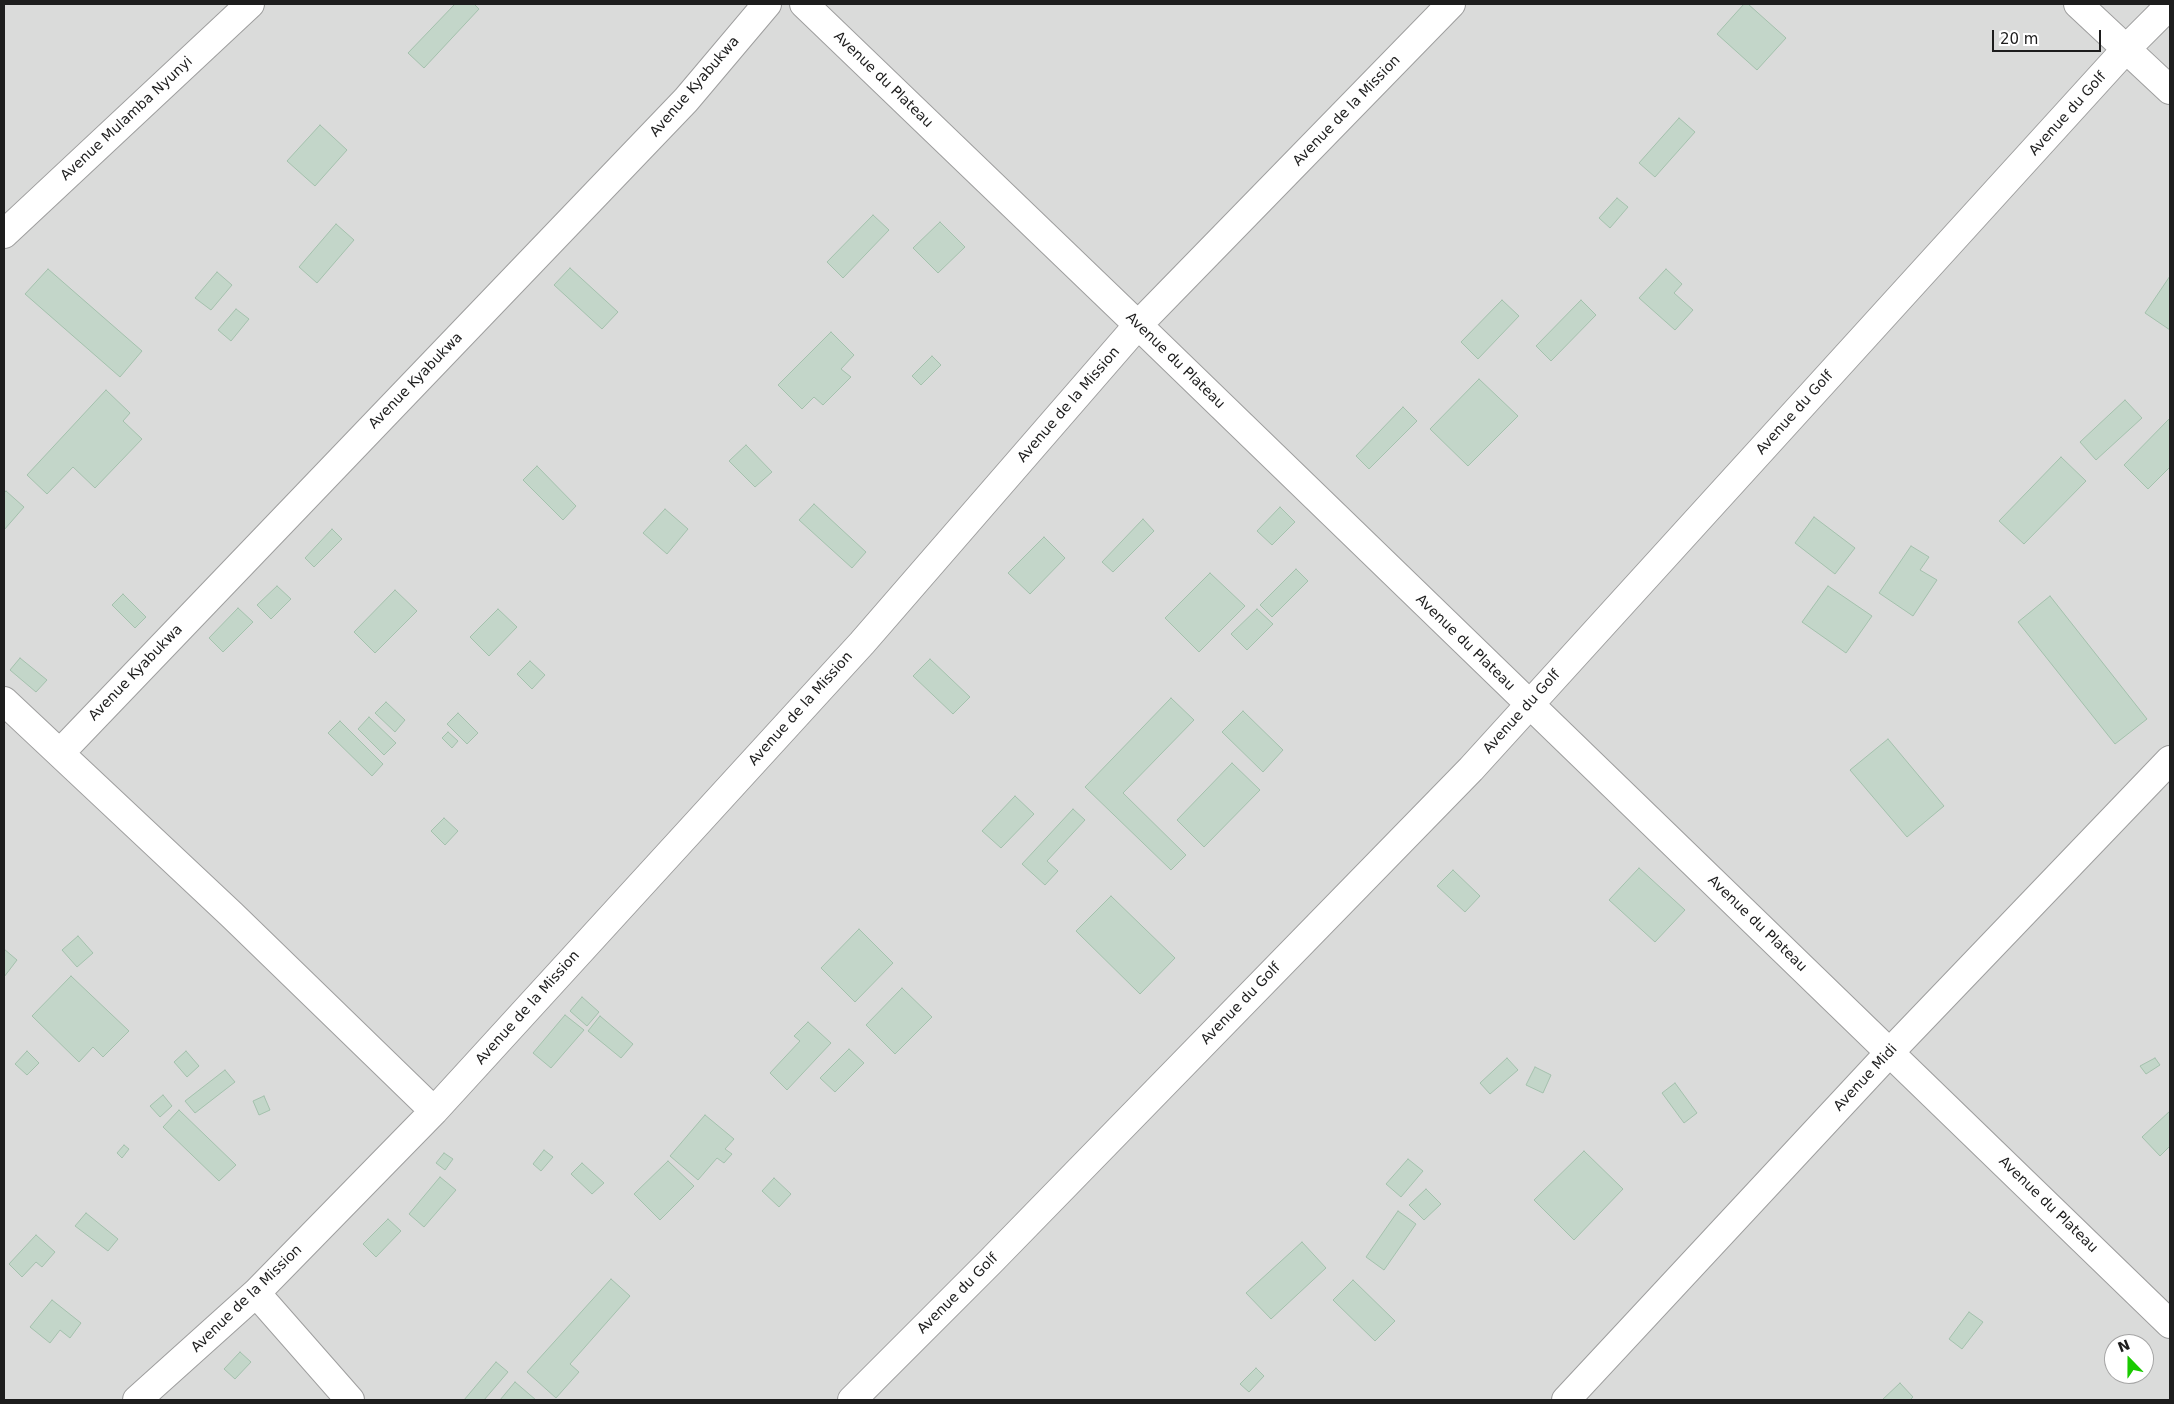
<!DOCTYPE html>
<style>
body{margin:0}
#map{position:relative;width:2174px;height:1404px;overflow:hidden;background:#e3efe9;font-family:"DejaVu Sans",sans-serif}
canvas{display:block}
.frame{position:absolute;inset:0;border:5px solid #1d1d1d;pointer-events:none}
.north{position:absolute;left:2104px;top:1334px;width:50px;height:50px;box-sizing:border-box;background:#fff;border:1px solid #a5a5a5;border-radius:50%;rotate:338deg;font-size:14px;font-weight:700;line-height:20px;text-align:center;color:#1d1d1d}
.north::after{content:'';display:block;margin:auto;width:18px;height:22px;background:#1aca00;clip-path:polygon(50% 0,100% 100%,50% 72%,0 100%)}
.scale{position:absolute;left:1992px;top:30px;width:109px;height:22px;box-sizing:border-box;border:2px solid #1d1d1d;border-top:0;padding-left:6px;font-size:15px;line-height:18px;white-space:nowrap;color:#1d1d1d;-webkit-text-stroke:4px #fff;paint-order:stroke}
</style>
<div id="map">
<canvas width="2174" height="1404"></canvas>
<div class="frame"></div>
<div class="north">N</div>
<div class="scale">20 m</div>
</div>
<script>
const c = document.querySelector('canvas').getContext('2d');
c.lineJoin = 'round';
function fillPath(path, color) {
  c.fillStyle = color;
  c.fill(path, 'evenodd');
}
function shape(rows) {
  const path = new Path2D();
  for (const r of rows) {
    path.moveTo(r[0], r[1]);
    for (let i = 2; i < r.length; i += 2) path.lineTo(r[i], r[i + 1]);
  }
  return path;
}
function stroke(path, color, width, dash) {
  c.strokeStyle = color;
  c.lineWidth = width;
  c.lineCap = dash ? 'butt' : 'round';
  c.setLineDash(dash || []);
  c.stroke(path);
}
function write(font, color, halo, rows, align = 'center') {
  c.font = font + ' "DejaVu Sans",sans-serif';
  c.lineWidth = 4.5;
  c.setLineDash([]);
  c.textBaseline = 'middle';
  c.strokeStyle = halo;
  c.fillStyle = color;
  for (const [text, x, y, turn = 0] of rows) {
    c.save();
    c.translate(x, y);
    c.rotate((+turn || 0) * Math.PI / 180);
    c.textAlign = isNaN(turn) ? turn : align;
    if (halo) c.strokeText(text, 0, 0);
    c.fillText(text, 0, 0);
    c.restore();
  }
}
fillPath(shape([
 [4,4,2170,4,2170,1400,4,1400],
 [2114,1344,2144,1344,2144,1374,2114,1374]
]), '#dadbda');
const building = shape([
 [455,4,474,4,479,9,424,68,408,53,455,4],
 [1744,4,1748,4,1786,38,1757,70,1717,34,1744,4],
 [1679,118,1695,132,1655,177,1639,163,1679,118],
 [320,125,347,150,315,186,287,161,320,125],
 [1617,198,1628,207,1610,228,1599,218,1617,198],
 [873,215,889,230,843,278,827,262,873,215],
 [940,222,965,247,938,273,913,248,940,222],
 [336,224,354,240,317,283,299,267,336,224],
 [570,268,618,312,602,329,554,285,570,268],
 [48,269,142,351,120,377,25,294,48,269],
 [1666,269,1682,284,1674,293,1693,310,1675,330,1639,298,1666,269],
 [217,272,232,285,211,310,195,298,217,272],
 [2170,276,2170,330,2145,313,2170,276],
 [1502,300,1519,316,1478,359,1461,342,1502,300],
 [1581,300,1596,315,1551,361,1536,346,1581,300],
 [236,309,249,319,231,341,218,330,236,309],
 [831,332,854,355,841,369,851,377,823,405,814,397,802,409,778,385,831,332],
 [932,356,941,365,921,385,912,376,932,356],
 [1479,379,1518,416,1468,466,1430,429,1479,379],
 [106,390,130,413,123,421,142,439,95,488,73,467,47,494,27,475,106,390],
 [2125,400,2142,418,2096,460,2080,442,2125,400],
 [1403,407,1417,421,1369,469,1356,456,1403,407],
 [2170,418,2170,467,2148,489,2124,465,2170,418],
 [746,445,772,472,755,487,729,461,746,445],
 [2061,457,2086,481,2024,544,1999,521,2061,457],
 [537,466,576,506,563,520,523,480,537,466],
 [6,491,24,507,4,530,4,493,6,491],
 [814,504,866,552,852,568,799,520,814,504],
 [1280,507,1295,522,1272,545,1257,531,1280,507],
 [665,509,688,529,667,554,643,533,665,509],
 [1814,517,1855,548,1835,574,1795,543,1814,517],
 [1143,519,1154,531,1113,572,1102,562,1143,519],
 [332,529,342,539,314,567,305,558,332,529],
 [1044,537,1065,558,1030,594,1008,573,1044,537],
 [1911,546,1929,557,1920,570,1937,580,1913,616,1879,593,1911,546],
 [1296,569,1308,581,1272,617,1260,605,1296,569],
 [1210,573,1245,606,1199,652,1165,618,1210,573],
 [277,586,291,599,271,619,257,605,277,586],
 [1828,586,1872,616,1846,653,1802,622,1828,586],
 [395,590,417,611,375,653,354,632,395,590],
 [123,594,146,617,135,628,112,605,123,594],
 [2050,596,2147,719,2115,744,2018,622,2050,596],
 [238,608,253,622,223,652,209,638,238,608],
 [498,609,517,627,489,656,470,637,498,609],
 [1257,609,1273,624,1247,650,1231,634,1257,609],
 [20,658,47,680,36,692,10,670,20,658],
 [930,659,970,697,953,714,913,676,930,659],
 [530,661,545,675,532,689,517,674,530,661],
 [1171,698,1194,720,1123,793,1186,855,1171,870,1085,787,1171,698],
 [386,702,405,720,395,732,375,713,386,702],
 [1243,711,1283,750,1263,772,1222,732,1243,711],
 [458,713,478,733,467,744,447,724,458,713],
 [369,717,396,743,384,755,358,729,369,717],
 [340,721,383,764,372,776,328,733,340,721],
 [448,732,458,741,452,748,442,738,448,732],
 [1888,739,1944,806,1907,837,1850,770,1888,739],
 [1232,763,1260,790,1204,847,1177,820,1232,763],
 [1015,796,1034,814,1001,848,982,831,1015,796],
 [1073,809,1085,820,1047,861,1058,871,1045,885,1022,864,1073,809],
 [444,818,458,831,445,845,431,831,444,818],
 [1639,868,1685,910,1655,942,1609,900,1639,868],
 [1453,870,1480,896,1465,912,1437,886,1453,870],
 [1111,896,1175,958,1140,994,1076,931,1111,896],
 [859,929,893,963,855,1002,821,968,859,929],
 [78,936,93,953,77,967,62,950,78,936],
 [4,949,17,960,4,977,4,949],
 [71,976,129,1031,103,1057,93,1047,79,1062,32,1016,71,976],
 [902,988,932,1017,895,1054,866,1025,902,988],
 [582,997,599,1012,587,1026,570,1011,582,997],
 [565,1015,584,1030,551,1068,533,1053,565,1015],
 [600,1016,633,1044,621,1058,588,1031,600,1016],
 [808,1022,831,1043,787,1090,770,1073,800,1041,794,1036,808,1022],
 [849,1049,864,1063,835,1092,820,1078,849,1049],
 [27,1051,39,1063,27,1075,15,1064,27,1051],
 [186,1051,199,1066,187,1077,174,1062,186,1051],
 [1507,1058,1518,1070,1490,1094,1480,1083,1507,1058],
 [2155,1058,2160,1065,2146,1074,2140,1066,2155,1058],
 [1535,1067,1551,1075,1543,1093,1526,1085,1535,1067],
 [225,1070,235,1082,195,1113,185,1101,225,1070],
 [1675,1083,1697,1113,1684,1123,1662,1093,1675,1083],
 [163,1095,172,1106,160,1117,150,1106,163,1095],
 [264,1096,270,1110,259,1115,253,1101,264,1096],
 [179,1110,236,1165,219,1181,163,1127,179,1110],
 [2170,1111,2170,1146,2160,1156,2142,1137,2170,1111],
 [705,1115,734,1139,725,1149,732,1154,724,1163,717,1158,698,1180,670,1156,705,1115],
 [124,1145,129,1149,122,1158,117,1153,124,1145],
 [544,1150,553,1157,541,1171,533,1164,544,1150],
 [1584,1151,1623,1189,1574,1240,1534,1200,1584,1151],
 [444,1153,453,1159,445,1170,436,1163,444,1153],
 [1408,1159,1423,1171,1401,1197,1386,1184,1408,1159],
 [668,1161,694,1186,660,1220,634,1194,668,1161],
 [582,1163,604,1183,592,1194,571,1174,582,1163],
 [440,1177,456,1190,424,1227,409,1214,440,1177],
 [774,1178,791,1194,779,1207,762,1191,774,1178],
 [1426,1189,1441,1204,1424,1220,1409,1205,1426,1189],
 [1398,1211,1416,1224,1384,1270,1366,1257,1398,1211],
 [86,1213,118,1239,108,1251,75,1226,86,1213],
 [388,1219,401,1231,376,1257,363,1244,388,1219],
 [36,1235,55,1252,42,1267,36,1262,22,1277,9,1264,36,1235],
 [1302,1242,1326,1268,1271,1319,1246,1293,1302,1242],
 [611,1279,630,1296,570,1364,579,1372,556,1398,527,1372,611,1279],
 [1353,1280,1395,1321,1375,1341,1333,1300,1353,1280],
 [52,1300,81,1323,70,1338,60,1330,50,1343,30,1327,52,1300],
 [1969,1312,1983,1322,1962,1349,1949,1339,1969,1312],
 [240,1352,251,1362,235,1379,224,1369,240,1352],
 [496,1362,508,1372,484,1400,464,1400,496,1362],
 [1256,1368,1264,1376,1249,1392,1240,1384,1256,1368],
 [515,1382,536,1400,500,1400,515,1382],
 [1900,1383,1913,1397,1910,1400,1882,1400,1900,1383]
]);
fillPath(building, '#c3d6c9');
stroke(building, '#a4c1ad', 1);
const street = shape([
 [804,4,1138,325,2170,1324],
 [2078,4,2170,90],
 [4,234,250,4],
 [4,701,232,915,434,1111],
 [60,753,686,100,767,4],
 [256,1293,350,1400],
 [137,1400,256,1293,434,1111,862,643,1138,325,1451,4],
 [852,1400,991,1261,1471,769,2127,48,2170,5],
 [1566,1400,1890,1052,2170,760]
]);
stroke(street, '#9e9e9e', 30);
stroke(street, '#fff', 28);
write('14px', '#1d1d1d', '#fff', [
 ["Avenue du Plateau",883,80,44],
 ["Avenue Kyabukwa",695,87,-49],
 ["Avenue de la Mission",1347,111,-46],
 ["Avenue du Golf",2068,114,-48],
 ["Avenue Mulamba Nyunyi",127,119,-43],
 ["Avenue du Plateau",1175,361,44],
 ["Avenue Kyabukwa",416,381,-46],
 ["Avenue de la Mission",1069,405,-49],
 ["Avenue du Golf",1795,413,-48],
 ["Avenue du Plateau",1465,643,44],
 ["Avenue Kyabukwa",136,673,-46],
 ["Avenue de la Mission",801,709,-48],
 ["Avenue du Golf",1522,712,-48],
 ["Avenue du Plateau",1757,924,44],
 ["Avenue du Golf",1241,1004,-46],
 ["Avenue de la Mission",528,1008,-48],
 ["Avenue Midi",1866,1078,-47],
 ["Avenue du Plateau",2048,1205,44],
 ["Avenue du Golf",958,1294,-45],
 ["Avenue de la Mission",247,1299,-44]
]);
</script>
